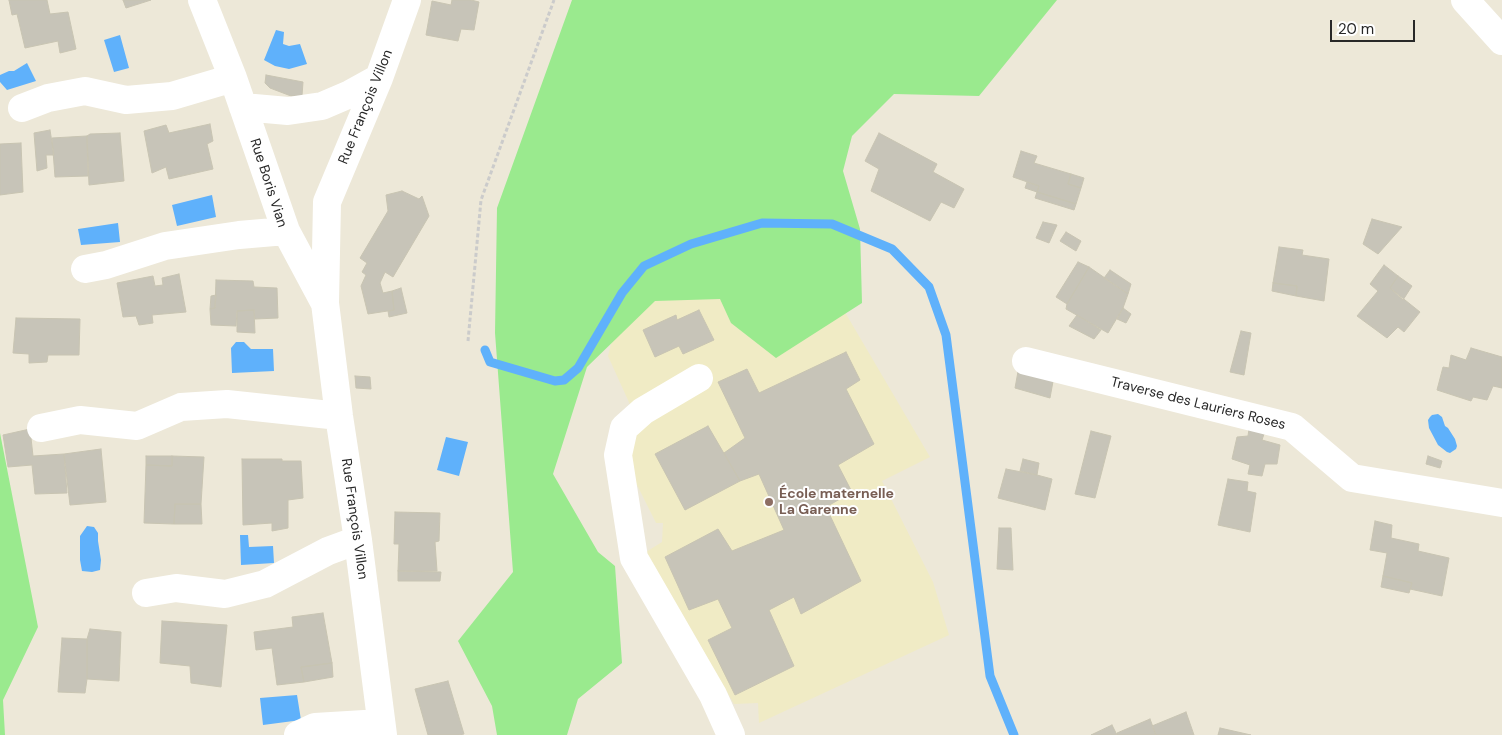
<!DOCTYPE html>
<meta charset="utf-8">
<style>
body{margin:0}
#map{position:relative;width:1502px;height:735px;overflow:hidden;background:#ede8d8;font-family:"DM Sans",sans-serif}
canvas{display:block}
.scale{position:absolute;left:1330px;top:20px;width:85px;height:22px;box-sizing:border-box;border:2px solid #282828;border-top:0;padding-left:6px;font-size:15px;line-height:18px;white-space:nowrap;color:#282828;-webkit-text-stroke:4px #fff;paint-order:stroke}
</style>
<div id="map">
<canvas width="1502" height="735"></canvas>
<div class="scale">20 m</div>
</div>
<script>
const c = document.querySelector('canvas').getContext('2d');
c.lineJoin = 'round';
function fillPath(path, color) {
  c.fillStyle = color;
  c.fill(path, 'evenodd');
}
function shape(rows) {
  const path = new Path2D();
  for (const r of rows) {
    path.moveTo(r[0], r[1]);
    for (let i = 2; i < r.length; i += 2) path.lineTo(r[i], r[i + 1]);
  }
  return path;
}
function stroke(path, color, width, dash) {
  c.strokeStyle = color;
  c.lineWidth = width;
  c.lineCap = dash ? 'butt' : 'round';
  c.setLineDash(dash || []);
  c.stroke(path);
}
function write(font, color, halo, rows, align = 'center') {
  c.font = font + ' "DM Sans",sans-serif';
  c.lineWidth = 4;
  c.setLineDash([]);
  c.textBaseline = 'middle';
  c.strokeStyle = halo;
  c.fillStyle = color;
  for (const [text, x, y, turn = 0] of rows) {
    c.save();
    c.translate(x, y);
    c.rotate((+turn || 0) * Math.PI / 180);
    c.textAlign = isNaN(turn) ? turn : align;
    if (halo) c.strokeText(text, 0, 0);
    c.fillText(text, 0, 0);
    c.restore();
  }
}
fillPath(shape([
 [802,239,930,457,882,481,933,582,949,635,759,723,758,703,734,704,646,552,662,542,663,523,656,523,631,473,632,409,608,356,622,301]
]), '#f0ebc5');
fillPath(shape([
 [572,0,1057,0,979,96,894,94,852,136,843,171,860,229,862,303,776,358,731,323,720,299,655,301,587,367,553,474,598,552,615,566,622,663,578,699,567,735,497,735,492,706,458,641,513,572,495,333,497,208],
 [0,433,38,627,3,700,5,735,0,735]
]), '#9aea8e');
fillPath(shape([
 [276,30,284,32,283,44,289,46,300,44,307,64,289,69,275,66,264,60],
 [120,35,129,68,114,72,104,40],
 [27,63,36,81,7,90,0,82,0,75,9,71,14,71],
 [212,195,216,217,177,226,172,205],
 [118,223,120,242,81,245,78,229],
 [236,342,244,342,251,349,273,349,274,371,232,373,231,348],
 [1438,414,1442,417,1445,426,1448,428,1455,439,1457,446,1456,449,1450,453,1447,452,1438,445,1429,428,1428,420,1430,417,1432,415],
 [446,437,468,442,459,476,437,470],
 [87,526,94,527,98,533,98,541,101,560,100,570,92,572,82,571,80,560,80,536],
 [240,535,248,535,249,547,273,546,274,563,241,565],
 [297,695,301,720,263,725,260,698]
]), '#5fb1fb');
stroke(shape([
 [485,350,490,362,555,381,564,380,578,368,622,293,644,266,691,244,762,223,832,224,892,249,929,287,946,335,990,676,1014,735]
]), '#5fb1fb', 9);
const building = shape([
 [9,0,47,0,50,14,68,12,76,49,60,53,58,41,25,48,17,14,12,15,9,0],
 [123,0,151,0,126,8,123,0],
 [452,0,471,0,479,2,474,30,461,29,458,41,426,35,432,1,451,5,452,0],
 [266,75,303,82,302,96,291,96,270,88,265,83,266,75],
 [210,124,213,141,207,144,213,169,169,179,166,167,152,173,144,131,166,125,169,133,210,124],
 [50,130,54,155,46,155,47,168,37,171,34,133,50,130],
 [120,133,124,181,89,185,87,136,90,134,120,133],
 [879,133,937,164,933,172,964,189,954,208,941,202,930,221,871,191,879,169,865,161,879,133],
 [87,136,88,176,55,177,52,138,87,136],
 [21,143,23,192,0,195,0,144,21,143],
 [1021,151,1037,156,1034,163,1071,174,1068,184,1081,188,1076,204,1037,192,1039,186,1013,177,1021,151],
 [1071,174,1084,178,1081,188,1068,184,1071,174],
 [1027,182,1039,186,1037,192,1025,188,1027,182],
 [402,191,419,199,422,196,429,216,393,277,385,272,380,283,383,293,392,291,394,310,368,314,361,286,366,275,362,272,367,263,360,258,388,211,386,195,402,191],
 [1037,192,1076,204,1074,210,1035,198,1037,192],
 [1372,219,1402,227,1378,254,1363,244,1372,219],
 [1043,222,1057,225,1049,243,1036,238,1043,222],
 [1066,232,1081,241,1076,251,1060,241,1066,232],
 [1279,247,1303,250,1302,255,1329,259,1324,301,1296,296,1297,286,1273,283,1279,247],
 [1078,262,1089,267,1067,304,1056,297,1078,262],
 [1384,265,1398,276,1390,288,1420,312,1404,332,1398,327,1387,338,1357,316,1378,291,1370,284,1384,265],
 [1089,267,1128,294,1123,308,1108,333,1066,309,1067,304,1089,267],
 [1110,270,1131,284,1128,294,1104,278,1110,270],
 [179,274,186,312,152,315,153,323,139,325,136,316,123,317,117,283,153,276,155,286,163,285,162,278,179,274],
 [1398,276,1412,286,1403,300,1390,288,1398,276],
 [216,280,253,281,254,287,277,288,278,318,255,319,254,310,237,311,236,326,211,325,210,309,215,308,216,280],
 [1273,283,1297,286,1296,296,1272,291,1273,283],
 [401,288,407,313,389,317,388,311,394,310,392,291,401,288],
 [216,295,215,308,210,309,211,296,216,295],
 [1123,308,1131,314,1126,323,1117,319,1123,308],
 [254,310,255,333,237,332,237,311,254,310],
 [699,310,714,340,683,354,679,346,655,357,643,330,676,315,677,320,699,310],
 [1077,315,1101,330,1094,339,1069,326,1077,315],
 [16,318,80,319,79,355,48,355,47,362,29,363,29,354,13,353,16,318],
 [1241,331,1251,333,1244,375,1230,372,1241,331],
 [1471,348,1502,357,1502,388,1493,386,1487,400,1473,397,1471,401,1437,390,1443,367,1449,368,1451,355,1466,360,1471,348],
 [846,352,860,380,846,389,874,444,838,465,852,492,826,507,861,581,801,614,794,597,769,610,794,666,735,695,708,640,732,628,718,599,689,610,665,557,718,529,732,551,784,530,759,474,740,481,724,453,745,438,718,382,747,369,759,393,846,352],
 [1019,366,1054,376,1050,398,1015,388,1019,366],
 [355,376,370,377,371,389,356,388,355,376],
 [708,426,740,481,685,510,655,454,708,426],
 [30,429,33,456,64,454,67,493,35,494,32,465,8,467,3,435,30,429],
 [1249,429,1264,434,1262,440,1280,445,1277,464,1265,464,1262,476,1248,474,1250,465,1232,459,1237,437,1248,436,1249,429],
 [1091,431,1111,436,1095,498,1075,494,1091,431],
 [101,449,106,502,70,505,64,454,101,449],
 [146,456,172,456,172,466,146,465,146,456],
 [172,456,204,457,201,504,175,504,174,524,144,523,146,465,172,466,172,456],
 [1428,456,1442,461,1440,468,1426,464,1428,456],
 [242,459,282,459,282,461,301,461,303,498,288,500,288,528,272,531,272,523,243,525,242,459],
 [1023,459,1039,463,1037,475,1020,471,1023,459],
 [1006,469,1037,475,1052,479,1045,510,998,498,1006,469],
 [1228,479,1248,482,1247,491,1256,493,1250,532,1218,525,1228,479],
 [175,504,201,504,202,524,174,524,175,504],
 [395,512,440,513,439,541,435,542,437,571,398,571,399,544,394,544,395,512],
 [1375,521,1392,525,1391,538,1419,544,1418,551,1449,558,1442,596,1410,589,1412,583,1383,576,1387,553,1370,550,1375,521],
 [999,528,1011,528,1013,570,997,569,999,528],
 [398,571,441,572,440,581,398,581,398,571],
 [1383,576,1412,583,1409,593,1381,587,1383,576],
 [323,613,332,663,301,667,304,682,277,685,272,648,256,650,254,632,293,627,292,617,323,613],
 [162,621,227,625,221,687,191,683,190,666,160,663,162,621],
 [90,629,121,632,119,681,87,679,87,639,90,629],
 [62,638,87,639,87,679,85,693,58,692,62,638],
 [332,663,333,677,304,682,301,667,332,663],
 [448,681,464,734,459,735,428,735,415,689,448,681],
 [1186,712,1194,735,1156,735,1152,726,1186,712],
 [1150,719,1156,735,1117,735,1117,733,1150,719],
 [1112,725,1117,735,1091,735,1112,725],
 [1220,728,1251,735,1218,735,1220,728]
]);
fillPath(building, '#c7c4b8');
stroke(building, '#c8c4b2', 1);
stroke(shape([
 [468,341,481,200,554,0]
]), '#cbcbcb', 3, [4, 2.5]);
stroke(shape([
 [202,0,233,78,286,231,324,302],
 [1465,0,1502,41],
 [243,107,288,111,322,106,350,94,379,78],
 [22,108,48,98,85,91,126,100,172,96,233,78],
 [85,269,106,265,165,246,239,235,286,231],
 [1026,361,1292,427,1352,478,1502,503],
 [699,378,643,411,624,428,618,455,634,558,713,695,731,735],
 [41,428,80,420,137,426,181,407,227,404,339,416],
 [146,593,176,588,225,594,265,584,328,551,358,540],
 [298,735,315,727,381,723],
 [383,735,358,540,339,416,325,303,327,202,379,78,407,0]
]), '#fff', 28);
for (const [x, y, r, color] of [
 [769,502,5,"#8d6e63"]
]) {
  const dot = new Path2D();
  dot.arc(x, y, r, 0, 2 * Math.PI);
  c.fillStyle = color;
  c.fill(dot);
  stroke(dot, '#fff', 2);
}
write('14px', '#282828', '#fff', [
 ["Rue François Villon",366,107,-68],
 ["Rue Boris Vian",268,183,72],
 ["Traverse des Lauriers Roses",1198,404,14],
 ["Rue François Villon",354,519,82]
]);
write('bold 14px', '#785e54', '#fff', [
 ["École maternelle",779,494],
 ["La Garenne",779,510]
], 'left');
</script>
